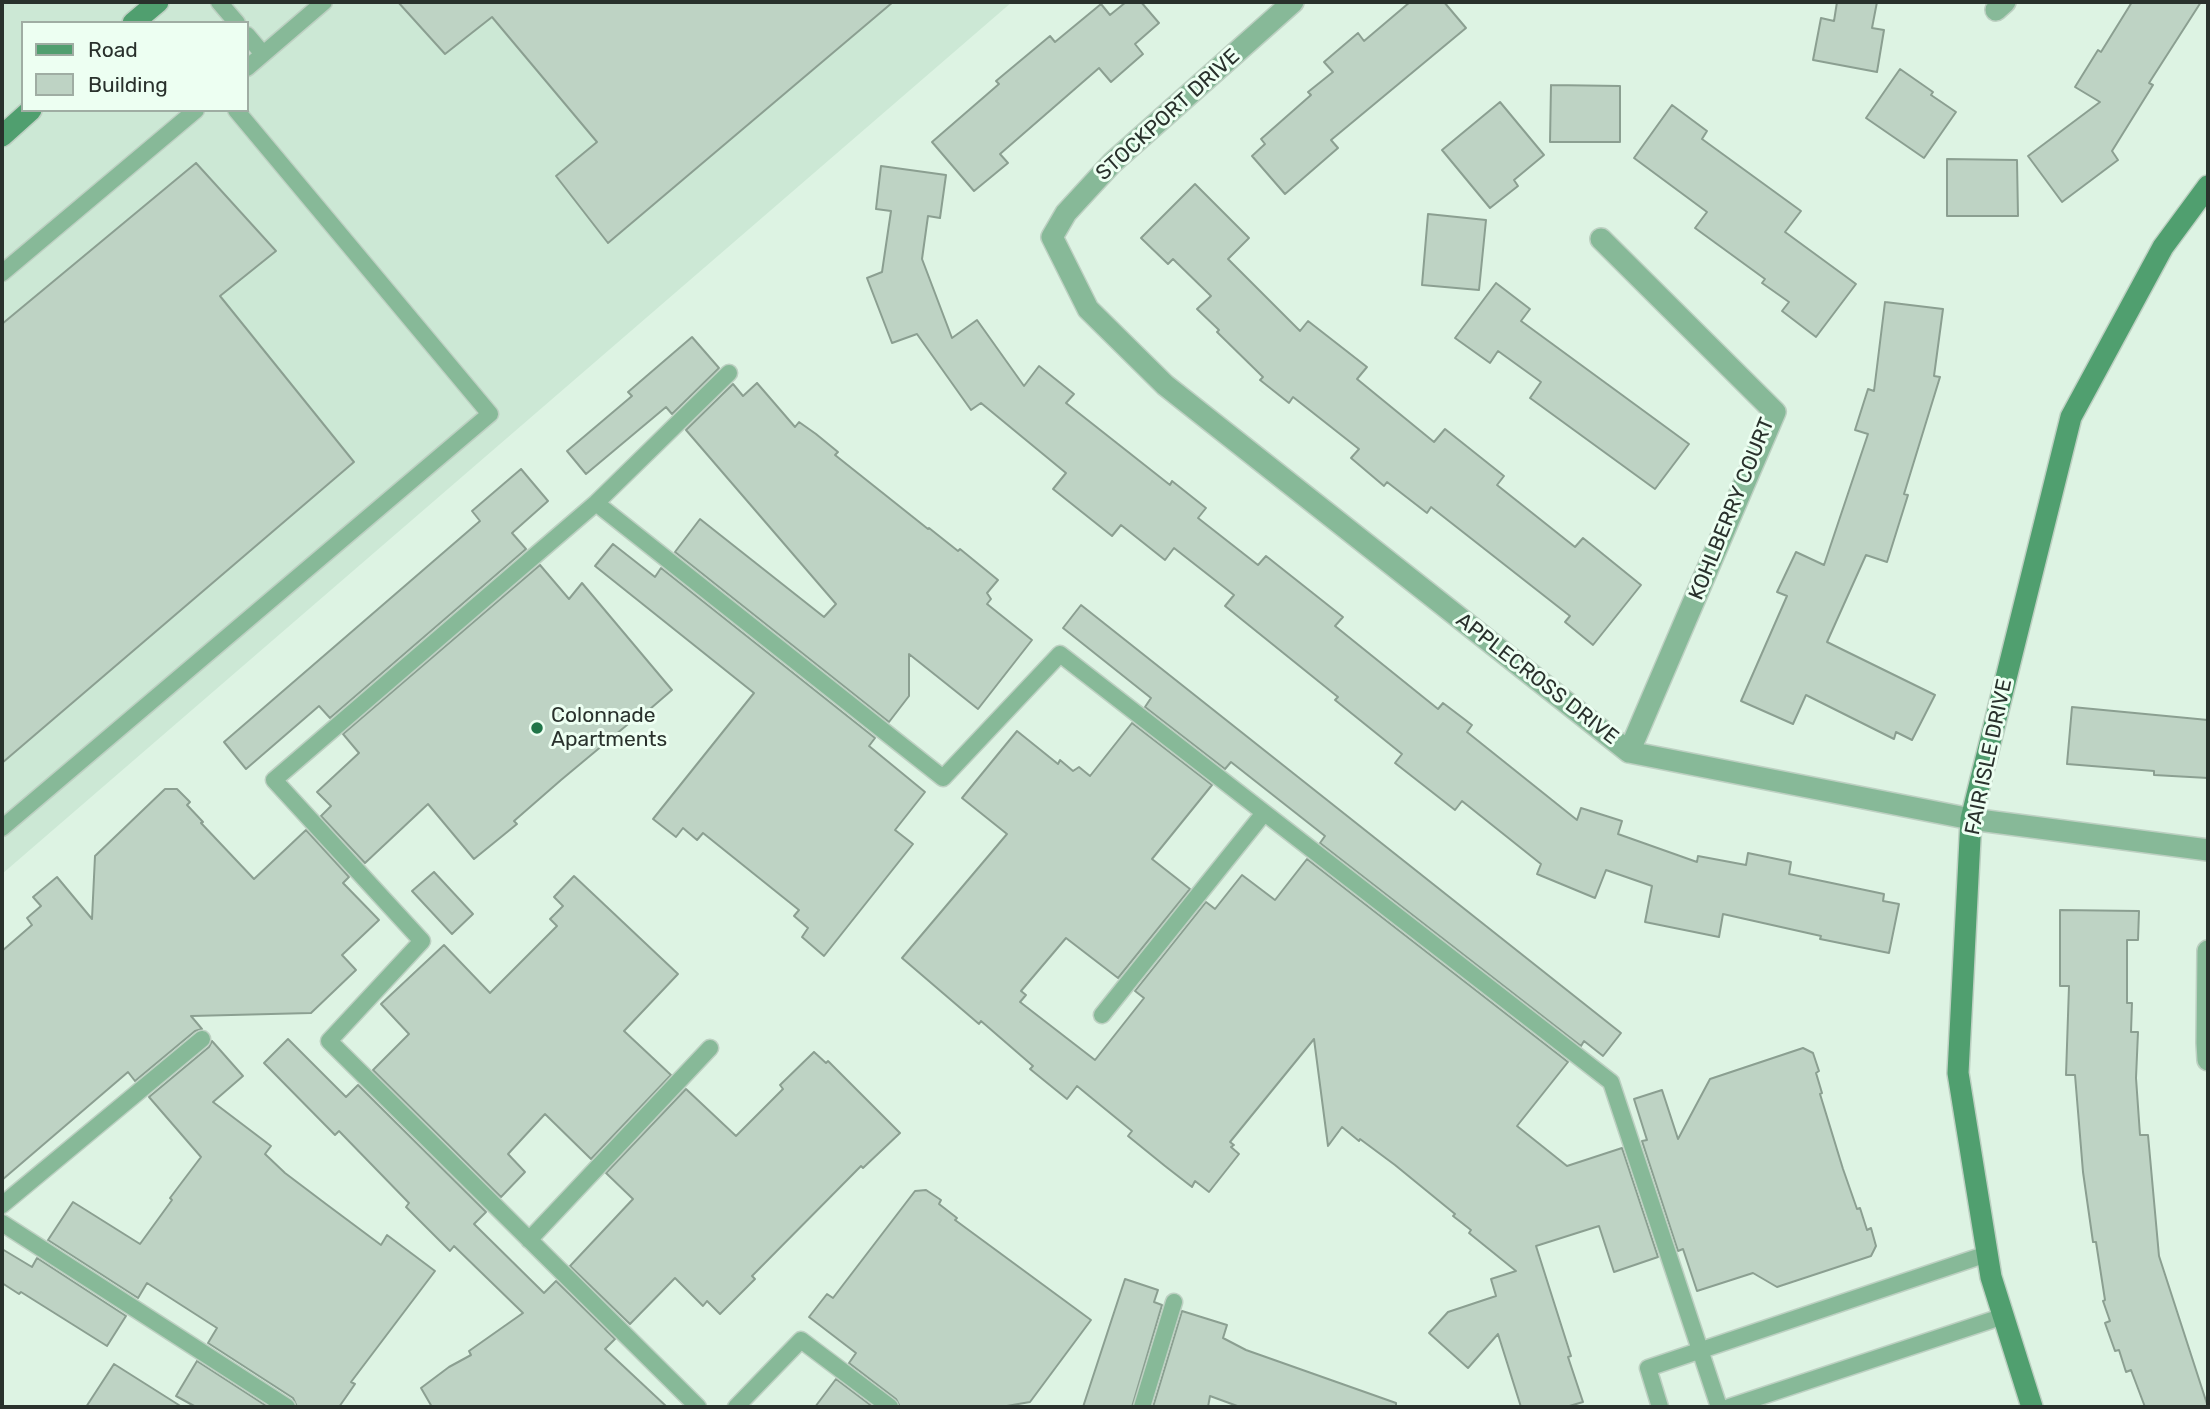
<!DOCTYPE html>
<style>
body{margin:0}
#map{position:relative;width:2210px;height:1409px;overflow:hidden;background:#ddf3e3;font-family:Rubik,sans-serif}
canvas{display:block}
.frame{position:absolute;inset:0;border:4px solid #29312c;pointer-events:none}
.legend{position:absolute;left:21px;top:21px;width:228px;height:91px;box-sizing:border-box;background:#edfff2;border:2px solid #9fada3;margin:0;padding:9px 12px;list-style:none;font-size:21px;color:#29312c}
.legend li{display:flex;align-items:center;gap:14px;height:35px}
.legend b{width:35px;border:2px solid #9fada3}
</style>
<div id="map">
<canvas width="2210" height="1409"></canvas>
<div class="frame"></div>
<ul class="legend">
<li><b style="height:9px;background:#509f6f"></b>Road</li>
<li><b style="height:19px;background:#bed3c4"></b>Building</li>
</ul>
</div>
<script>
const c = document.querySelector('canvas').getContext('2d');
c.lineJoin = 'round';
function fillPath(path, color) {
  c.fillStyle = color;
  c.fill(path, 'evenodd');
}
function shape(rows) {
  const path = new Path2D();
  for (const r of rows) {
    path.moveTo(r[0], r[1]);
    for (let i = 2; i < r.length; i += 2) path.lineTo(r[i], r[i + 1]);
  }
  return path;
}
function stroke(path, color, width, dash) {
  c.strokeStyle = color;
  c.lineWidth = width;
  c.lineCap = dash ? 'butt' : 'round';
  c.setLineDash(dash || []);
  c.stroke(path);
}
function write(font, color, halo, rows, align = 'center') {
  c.font = font + ' Rubik,sans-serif';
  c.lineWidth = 6;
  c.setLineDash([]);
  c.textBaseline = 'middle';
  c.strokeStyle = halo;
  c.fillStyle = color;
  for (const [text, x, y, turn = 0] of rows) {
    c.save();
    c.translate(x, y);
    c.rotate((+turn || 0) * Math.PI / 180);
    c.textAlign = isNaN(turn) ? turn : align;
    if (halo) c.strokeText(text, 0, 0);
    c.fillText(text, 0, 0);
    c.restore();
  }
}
fillPath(shape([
 [2,2,1012,2,2,874],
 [23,23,247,23,247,110,23,110]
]), '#cce8d5');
const building = shape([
 [398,2,893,2,608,243,556,176,597,142,492,17,445,54,398,2],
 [1126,2,1141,2,1159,23,1135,44,1143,54,1111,82,1099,68,1000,154,1008,163,974,191,932,142,999,84,996,81,1050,36,1055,42,1101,4,1110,15,1126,2],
 [1410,2,1444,2,1466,28,1331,140,1338,148,1285,194,1252,156,1265,144,1261,139,1311,95,1308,92,1333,72,1324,62,1358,33,1364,41,1410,2],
 [1837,2,1877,2,1872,28,1884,30,1877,72,1813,60,1821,18,1834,21,1837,2],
 [2132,2,2201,2,2149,83,2153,85,2112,151,2118,160,2062,202,2028,156,2100,102,2075,87,2098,50,2101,52,2132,2],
 [1900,69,1933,92,1931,95,1956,112,1924,158,1866,118,1900,69],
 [1551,85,1620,86,1620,142,1550,142,1551,85],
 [1500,102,1544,155,1514,180,1518,186,1490,208,1442,150,1500,102],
 [1672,105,1707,131,1702,139,1801,211,1785,232,1856,284,1816,337,1782,311,1789,302,1762,283,1765,279,1695,228,1707,212,1634,158,1672,105],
 [1947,159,2017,160,2018,216,1947,216,1947,159],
 [196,163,276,251,220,296,354,462,2,763,2,324,196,163],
 [881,166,946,175,940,218,928,216,922,259,952,338,977,320,1024,386,1039,366,1074,394,1066,403,1170,485,1172,481,1206,508,1198,518,1258,565,1266,556,1343,617,1335,626,1438,709,1443,703,1472,725,1467,732,1577,820,1581,808,1622,821,1618,834,1697,862,1698,856,1746,865,1748,853,1791,862,1789,874,1884,894,1883,901,1899,904,1889,953,1820,939,1821,936,1723,914,1719,937,1645,922,1652,886,1606,870,1595,898,1537,874,1541,864,1462,801,1455,810,1395,763,1402,754,1335,700,1338,697,1225,606,1234,595,1174,548,1165,560,1121,525,1112,536,1053,489,1066,473,981,403,971,410,917,334,892,343,867,278,882,272,891,211,876,209,881,166],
 [1195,184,1249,238,1228,259,1300,331,1308,321,1367,367,1357,379,1434,442,1445,429,1504,476,1497,485,1575,547,1583,538,1641,585,1593,645,1565,622,1570,616,1431,507,1427,513,1387,482,1384,486,1351,458,1359,449,1293,397,1289,403,1260,380,1263,377,1217,332,1219,330,1197,309,1211,296,1173,259,1168,264,1141,238,1195,184],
 [1428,214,1486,220,1479,290,1422,285,1428,214],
 [1496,283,1530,309,1521,321,1689,444,1655,489,1530,398,1541,382,1498,351,1490,363,1455,338,1496,283],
 [1885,302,1943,309,1934,376,1940,377,1904,494,1908,495,1887,562,1866,555,1827,642,1935,695,1912,740,1896,732,1894,739,1806,695,1793,724,1741,701,1787,596,1777,592,1796,552,1824,565,1868,434,1855,430,1868,389,1874,391,1885,302],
 [692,337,719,368,672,414,666,407,586,474,567,451,632,396,628,392,692,337],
 [757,383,795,427,799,422,816,434,838,452,835,455,928,529,929,528,958,551,960,549,998,580,987,593,991,599,987,604,1032,640,978,709,909,654,909,696,889,722,675,552,700,519,824,617,836,604,686,430,733,384,743,396,757,383],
 [521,469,548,501,512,533,526,549,330,718,319,706,246,769,224,742,480,521,472,511,521,469],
 [613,544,655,577,661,568,875,738,869,746,925,792,895,830,913,844,824,956,802,937,808,928,794,916,799,910,703,833,697,840,683,828,676,837,653,819,754,693,595,566,613,544],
 [540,565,569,599,582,583,672,690,635,722,633,720,561,780,514,821,517,824,474,859,428,804,365,863,321,816,331,806,317,792,359,753,343,734,540,565],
 [1081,605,1621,1033,1603,1056,1584,1041,1581,1046,1320,843,1325,836,1231,762,1225,769,1145,707,1151,698,1063,628,1081,605],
 [2072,707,2208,720,2208,778,2154,775,2154,771,2067,764,2072,707],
 [1132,723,1212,785,1152,859,1190,889,1118,978,1066,938,1021,991,1026,995,1020,1002,1095,1060,1144,998,1135,991,1206,902,1215,909,1242,875,1275,900,1307,859,1568,1062,1517,1126,1567,1166,1622,1148,1658,1257,1614,1272,1599,1226,1536,1246,1571,1356,1568,1357,1583,1402,1566,1407,1521,1407,1498,1334,1468,1368,1429,1333,1448,1312,1496,1296,1491,1279,1516,1271,1469,1233,1471,1230,1453,1216,1455,1214,1395,1165,1360,1139,1359,1141,1342,1127,1328,1146,1314,1039,1230,1142,1234,1145,1231,1147,1239,1154,1209,1192,1195,1181,1192,1187,1165,1166,1128,1136,1132,1131,1077,1086,1067,1099,1030,1069,1033,1066,981,1021,979,1024,902,958,1007,834,962,798,1017,731,1058,764,1060,760,1073,771,1079,767,1090,776,1132,723],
 [165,789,177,789,190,802,187,805,203,822,201,823,254,879,306,830,349,877,343,883,379,920,342,955,356,970,311,1013,191,1016,202,1029,195,1031,135,1081,128,1072,2,1180,2,951,32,925,27,918,41,906,33,897,57,877,92,919,95,856,165,789],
 [434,872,473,914,452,934,412,891,434,872],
 [574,876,678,974,624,1031,671,1075,591,1159,545,1114,508,1154,525,1172,501,1197,373,1070,409,1034,381,1004,444,945,490,993,557,926,550,919,563,906,554,897,574,876],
 [2060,910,2139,911,2138,940,2127,940,2127,1003,2132,1003,2131,1032,2138,1032,2136,1078,2140,1135,2148,1135,2159,1256,2208,1407,2145,1407,2131,1370,2126,1372,2119,1350,2115,1351,2105,1323,2110,1321,2103,1301,2105,1300,2096,1242,2093,1242,2083,1172,2075,1075,2066,1075,2069,986,2060,986,2060,910],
 [288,1039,346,1097,358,1085,486,1212,474,1224,544,1293,556,1281,615,1339,605,1349,667,1407,432,1407,421,1388,449,1367,471,1355,469,1351,523,1313,454,1246,450,1251,406,1207,409,1203,339,1131,335,1135,264,1063,288,1039],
 [212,1041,243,1076,213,1102,271,1146,265,1154,285,1173,326,1204,381,1245,387,1235,435,1271,351,1382,355,1384,339,1407,297,1407,293,1398,208,1343,217,1328,147,1283,138,1298,48,1240,73,1202,140,1244,172,1200,170,1198,201,1157,149,1097,209,1047,212,1041],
 [1803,1048,1813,1053,1819,1071,1816,1073,1822,1093,1820,1094,1843,1169,1857,1209,1860,1208,1867,1230,1871,1228,1876,1246,1871,1256,1777,1287,1753,1273,1697,1291,1683,1249,1678,1251,1642,1141,1647,1140,1634,1099,1662,1090,1678,1139,1710,1079,1803,1048],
 [814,1052,826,1063,828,1061,900,1133,863,1168,861,1166,752,1276,755,1279,720,1314,707,1301,703,1306,675,1278,630,1324,570,1266,633,1199,606,1173,686,1089,736,1136,783,1089,780,1085,814,1052],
 [926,1190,941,1200,939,1204,957,1218,955,1220,1091,1320,1030,1402,1001,1407,900,1407,896,1399,849,1363,856,1353,809,1317,827,1294,833,1298,915,1191,926,1190],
 [2,1249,32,1267,37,1258,126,1316,107,1346,21,1292,19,1294,2,1283,2,1249],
 [1125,1279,1158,1290,1154,1302,1162,1305,1132,1407,1083,1407,1125,1279],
 [1182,1311,1227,1325,1223,1338,1246,1350,1396,1403,1396,1407,1240,1407,1210,1396,1208,1407,1153,1407,1182,1311],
 [197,1361,268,1407,196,1407,176,1396,197,1361],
 [114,1364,182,1407,86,1407,114,1364],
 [836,1379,873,1407,815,1407,836,1379]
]);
fillPath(building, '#bed3c4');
stroke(building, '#8b9f91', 2);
const lane = shape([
 [219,2,237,23],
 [247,35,263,54],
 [247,68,324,2],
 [2,273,196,110],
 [596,503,943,778,1060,654,1611,1082,1719,1407],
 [2,828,490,414,236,110],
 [1102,1015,1264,813],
 [2,1205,202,1039],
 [2,1223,287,1407],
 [529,1240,710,1048],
 [698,1407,329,1041,422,941,274,780,596,503,729,373],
 [736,1407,801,1340,890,1407],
 [1142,1407,1174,1302],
 [1660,1407,1648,1368,1987,1254],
 [1729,1407,2004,1316]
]);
const street = shape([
 [1293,2,1112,163,1066,213,1052,237,1088,309,1165,385,1629,752,1971,819,2208,850],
 [1996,10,2005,2],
 [1601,239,1775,412,1629,752],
 [2208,951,2207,1043,2208,1060]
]);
const secondary = shape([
 [133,23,158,2],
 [2,136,31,110],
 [2032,1407,1991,1277,1958,1073,1971,819,2071,417,2163,247,2208,186]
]);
stroke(lane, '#bdd0c2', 19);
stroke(street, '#bdd0c2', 24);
stroke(secondary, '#bdd0c2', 24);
stroke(lane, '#87b998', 16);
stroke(street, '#87b998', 21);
stroke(secondary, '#509f6f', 21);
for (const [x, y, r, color] of [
 [537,728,7,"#207548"]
]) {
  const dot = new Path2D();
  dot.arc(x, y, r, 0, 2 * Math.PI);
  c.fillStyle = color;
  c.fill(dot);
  stroke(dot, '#edfff2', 2.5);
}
write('21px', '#29312c', '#edfff2', [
 ["STOCKPORT DRIVE",1168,115,-42],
 ["KOHLBERRY COURT",1732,509,-68],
 ["APPLECROSS DRIVE",1537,679,38],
 ["FAIR ISLE DRIVE",1989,757,-78]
]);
write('21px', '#29312c', '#edfff2', [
 ["Colonnade",551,716],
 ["Apartments",551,740]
], 'left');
</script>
